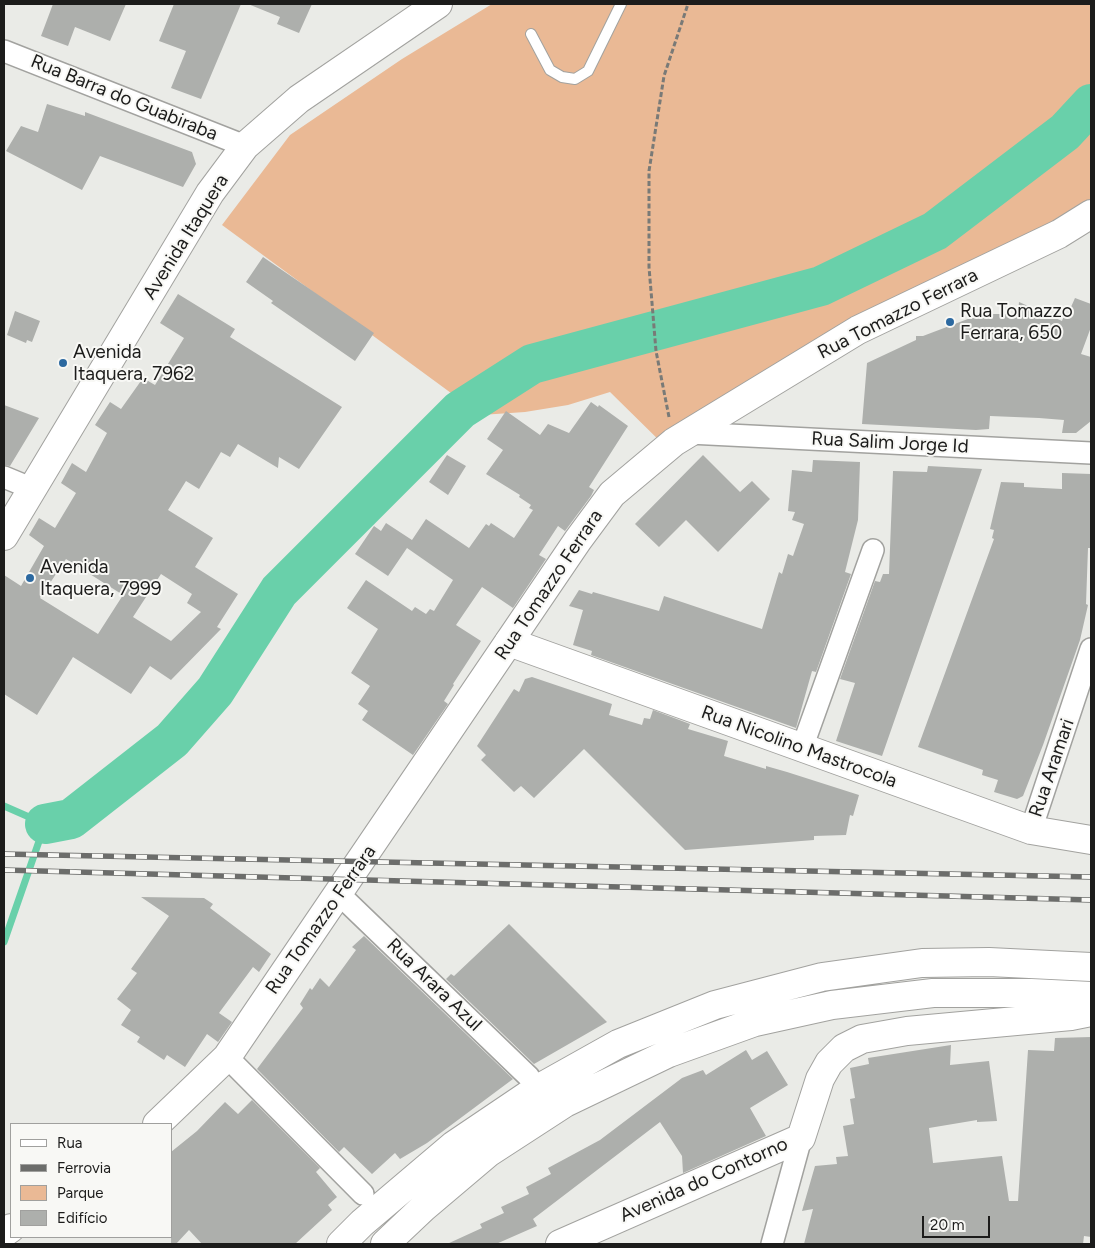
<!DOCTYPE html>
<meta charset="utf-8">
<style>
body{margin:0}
#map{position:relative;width:1095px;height:1248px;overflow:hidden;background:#eaebe7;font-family:Figtree,sans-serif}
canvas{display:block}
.frame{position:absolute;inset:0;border:5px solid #1c1c1b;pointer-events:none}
.legend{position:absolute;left:10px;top:1123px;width:162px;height:115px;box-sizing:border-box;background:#f8f8f5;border:1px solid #a0a09e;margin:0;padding:6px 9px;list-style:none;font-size:15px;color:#1c1c1b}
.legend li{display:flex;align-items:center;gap:10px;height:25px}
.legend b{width:25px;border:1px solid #a0a09e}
.scale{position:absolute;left:922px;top:1216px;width:68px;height:22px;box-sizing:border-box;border:2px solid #1c1c1b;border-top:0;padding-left:6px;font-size:15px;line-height:18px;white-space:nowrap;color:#1c1c1b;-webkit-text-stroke:4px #f8f8f5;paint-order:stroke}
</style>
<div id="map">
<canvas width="1095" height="1248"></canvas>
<div class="frame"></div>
<ul class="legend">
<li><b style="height:6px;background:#fff"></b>Rua</li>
<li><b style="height:6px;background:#6c6d6b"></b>Ferrovia</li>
<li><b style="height:14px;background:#eab995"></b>Parque</li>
<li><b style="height:14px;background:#adafac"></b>Edifício</li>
</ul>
<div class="scale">20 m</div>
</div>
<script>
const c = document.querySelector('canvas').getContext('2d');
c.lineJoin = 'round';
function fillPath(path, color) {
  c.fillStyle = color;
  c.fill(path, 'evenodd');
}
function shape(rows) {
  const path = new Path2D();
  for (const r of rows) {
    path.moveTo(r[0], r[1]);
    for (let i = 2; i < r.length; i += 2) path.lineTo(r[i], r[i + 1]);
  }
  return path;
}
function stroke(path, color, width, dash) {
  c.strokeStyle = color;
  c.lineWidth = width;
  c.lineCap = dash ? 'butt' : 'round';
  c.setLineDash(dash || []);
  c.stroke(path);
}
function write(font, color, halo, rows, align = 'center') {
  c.font = font + ' Figtree,sans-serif';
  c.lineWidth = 4;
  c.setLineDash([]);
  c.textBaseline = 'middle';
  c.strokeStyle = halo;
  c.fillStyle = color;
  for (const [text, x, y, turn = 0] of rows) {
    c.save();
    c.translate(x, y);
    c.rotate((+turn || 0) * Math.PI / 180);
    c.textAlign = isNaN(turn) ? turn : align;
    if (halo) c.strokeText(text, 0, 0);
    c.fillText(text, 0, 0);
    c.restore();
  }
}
fillPath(shape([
 [492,4,1091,4,1091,221,914,309,669,450,610,392,568,405,525,412,481,415,222,225,290,135,402,59]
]), '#eab995');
stroke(shape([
 [4,806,45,824,4,942]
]), '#69d0aa', 7);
stroke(shape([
 [45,824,71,819,172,740,215,691,279,591,460,410,532,364,821,286,935,231,1065,132,1091,104]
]), '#69d0aa', 40);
fillPath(shape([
 [53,4,126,4,110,41,75,27,68,46,41,36],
 [174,4,241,4,201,99,171,88,186,51,159,41],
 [248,4,312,4,299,33,277,24,280,17],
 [47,104,85,116,85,112,192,152,196,164,183,187,100,156,82,190,6,151,21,126,38,132],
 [263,257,374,333,355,361,271,303,273,301,246,282],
 [178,294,235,329,230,337,342,407,299,469,279,457,278,468,238,444,230,457,221,452,199,489,186,481,168,510,213,538,195,567,238,594,217,627,221,629,171,680,150,666,131,694,73,657,37,715,4,694,4,575,21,586,44,546,29,535,39,518,55,528,76,493,61,483,72,463,86,472,107,433,95,425,110,402,121,409,143,378,155,385,184,338,160,323],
 [66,559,123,595,98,634,40,598],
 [161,574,192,594,187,603,201,612,171,641,133,617],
 [1075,298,1091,304,1091,327,1081,354,1091,357,1091,421,1076,433,1062,433,1064,420,1039,418,990,416,989,429,976,430,862,424,867,363,916,340,916,336,923,336,981,314,1018,314,1019,302,1062,321,1064,315,1067,316],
 [15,311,40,321,32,342,27,340,26,343,7,335],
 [591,402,598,407,599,405,628,426,589,487,594,490,591,496,565,531,558,526,539,555,546,559,513,608,482,587,456,625,481,641,453,684,454,685,444,701,448,704,413,755,362,720,368,711,358,704,370,686,351,673,378,629,347,608,366,580,412,611,415,607,426,614,430,609,434,611,453,580,407,548,388,576,355,554,374,526,381,531,386,523,412,540,426,519,469,548,486,524,489,526,491,523,514,538,533,510,529,508,531,505,519,497,520,495,486,474,503,450,487,439,506,411,540,435,548,424,569,433],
 [4,405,39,418,10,466,4,465],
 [447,455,466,466,448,495,429,482],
 [703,455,740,492,752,481,770,499,718,552,686,520,659,547,635,524],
 [813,460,860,462,858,520,845,572,851,574,816,672,812,671,796,728,591,655,592,651,573,645,583,610,569,606,579,590,592,594,593,592,659,611,664,596,762,629,779,572,782,574,788,554,793,556,804,524,792,520,795,512,788,511,792,470,812,472],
 [928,466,982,469,882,756,836,741,855,683,840,679,875,581,880,582,883,574,889,574,893,471,927,472],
 [1062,473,1091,474,1091,548,1088,548,1086,604,1088,605,1080,640,1043,745,1023,796,1017,799,994,792,998,780,982,775,983,770,918,747,994,539,992,538,994,530,990,529,1001,482,1024,483,1024,487,1062,489],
 [532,677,612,704,609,715,642,725,644,718,650,719,653,710,690,724,688,729,728,741,724,756,766,769,766,766,787,772,859,795,853,816,850,815,846,835,814,836,814,840,685,850,584,749,534,798,521,786,514,792,481,760,486,755,477,746,514,689,519,692,525,679],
 [141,897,204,898,213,904,210,908,271,954,259,972,253,967,219,1013,232,1022,218,1042,207,1034,185,1067,167,1055,164,1060,137,1042,140,1037,121,1025,131,1010,117,999,137,973,131,969,169,916],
 [509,924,607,1022,534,1064,446,979,451,974,454,976],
 [364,936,513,1079,427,1143,400,1159,395,1153,372,1174,344,1147,339,1152,257,1069,303,1008,300,1004,310,988,312,990,320,978,329,987,356,950,352,947],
 [1091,1037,1091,1237,1084,1236,1083,1244,804,1244,813,1209,802,1211,815,1166,837,1164,836,1157,848,1156,843,1126,854,1124,850,1099,855,1098,850,1068,869,1064,868,1058,951,1045,950,1065,989,1061,997,1121,977,1122,977,1120,929,1128,933,1163,1002,1156,1009,1201,1018,1201,1028,1050,1054,1051,1055,1038],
 [746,1050,752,1060,767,1051,788,1085,750,1108,766,1136,683,1173,682,1156,660,1122,533,1219,537,1226,496,1244,447,1244,482,1228,480,1224,504,1213,501,1207,529,1194,526,1187,551,1174,548,1168,600,1140,682,1078,703,1070,706,1075],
 [252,1100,320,1168,316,1172,337,1197,328,1205,332,1210,295,1244,202,1244,189,1230,176,1244,171,1244,171,1152,197,1131,225,1102,238,1114]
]), '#adafac');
const lane = shape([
 [531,34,550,70,562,77,575,79,588,71,621,4]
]);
const street = shape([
 [4,51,245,146],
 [689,433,1091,453],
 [4,477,33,489],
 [802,748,873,550],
 [1031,830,1091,649],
 [339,894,529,1077],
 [227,1057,363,1194],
 [772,1244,801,1138]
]);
const secondary = shape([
 [509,642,1031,830,1091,840],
 [560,1244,801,1138,820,1079,829,1063,844,1048,862,1039,907,1031,1071,1016,1091,1012]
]);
const primary = shape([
 [4,536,210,193,245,146,299,99,438,4],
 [157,1124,227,1057,578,540,612,494,674,442,858,330,1059,234,1091,214],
 [4,1233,11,1228]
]);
const highway = shape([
 [341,1244,362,1223,454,1145,534,1091,618,1044,715,1005,822,977,922,963,989,962,1091,967],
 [385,1244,423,1208,488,1153,565,1103,669,1053,755,1022,832,1005,933,993,1031,993,1091,996]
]);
stroke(lane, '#a2a29f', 12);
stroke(street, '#a2a29f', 24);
stroke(secondary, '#a2a29f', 30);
stroke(primary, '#a2a29f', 30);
stroke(highway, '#a2a29f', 30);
stroke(shape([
 [669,417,656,351,649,267,649,171,664,76,688,4]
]), '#797a77', 3, [5, 2.5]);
stroke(lane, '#fff', 10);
stroke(street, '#fff', 21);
stroke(secondary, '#fff', 28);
stroke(primary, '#fff', 28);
stroke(highway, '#fff', 28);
const rail = shape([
 [4,854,1091,877],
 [4,870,1091,900]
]);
stroke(rail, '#6c6d6b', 5.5);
stroke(rail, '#f8f8f5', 4, [11]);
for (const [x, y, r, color] of [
 [950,322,5,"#2c69a0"],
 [63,363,5,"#2c69a0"],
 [30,578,5,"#2c69a0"]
]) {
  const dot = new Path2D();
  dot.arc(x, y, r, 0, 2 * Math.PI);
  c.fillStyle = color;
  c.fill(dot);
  stroke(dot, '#f8f8f5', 2);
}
write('19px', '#1c1c1b', '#f8f8f5', [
 ["Rua Barra do Guabiraba",124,98,22],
 ["Avenida Itaquera",186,237,-58],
 ["Rua Tomazzo Ferrara",898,314,-27],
 ["Rua Salim Jorge Id",890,443,3],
 ["Rua Tomazzo Ferrara",549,585,-56],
 ["Rua Nicolino Mastrocola",799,747,20],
 ["Rua Aramari",1052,768,-71],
 ["Rua Tomazzo Ferrara",321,920,-55],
 ["Rua Arara Azul",434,985,44],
 ["Avenida do Contorno",704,1180,-24]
]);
write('19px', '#1c1c1b', '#f8f8f5', [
 ["Rua Tomazzo",960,311],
 ["Ferrara, 650",960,333],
 ["Avenida",73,352],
 ["Itaquera, 7962",73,374],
 ["Avenida",40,567],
 ["Itaquera, 7999",40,589]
], 'left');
</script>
